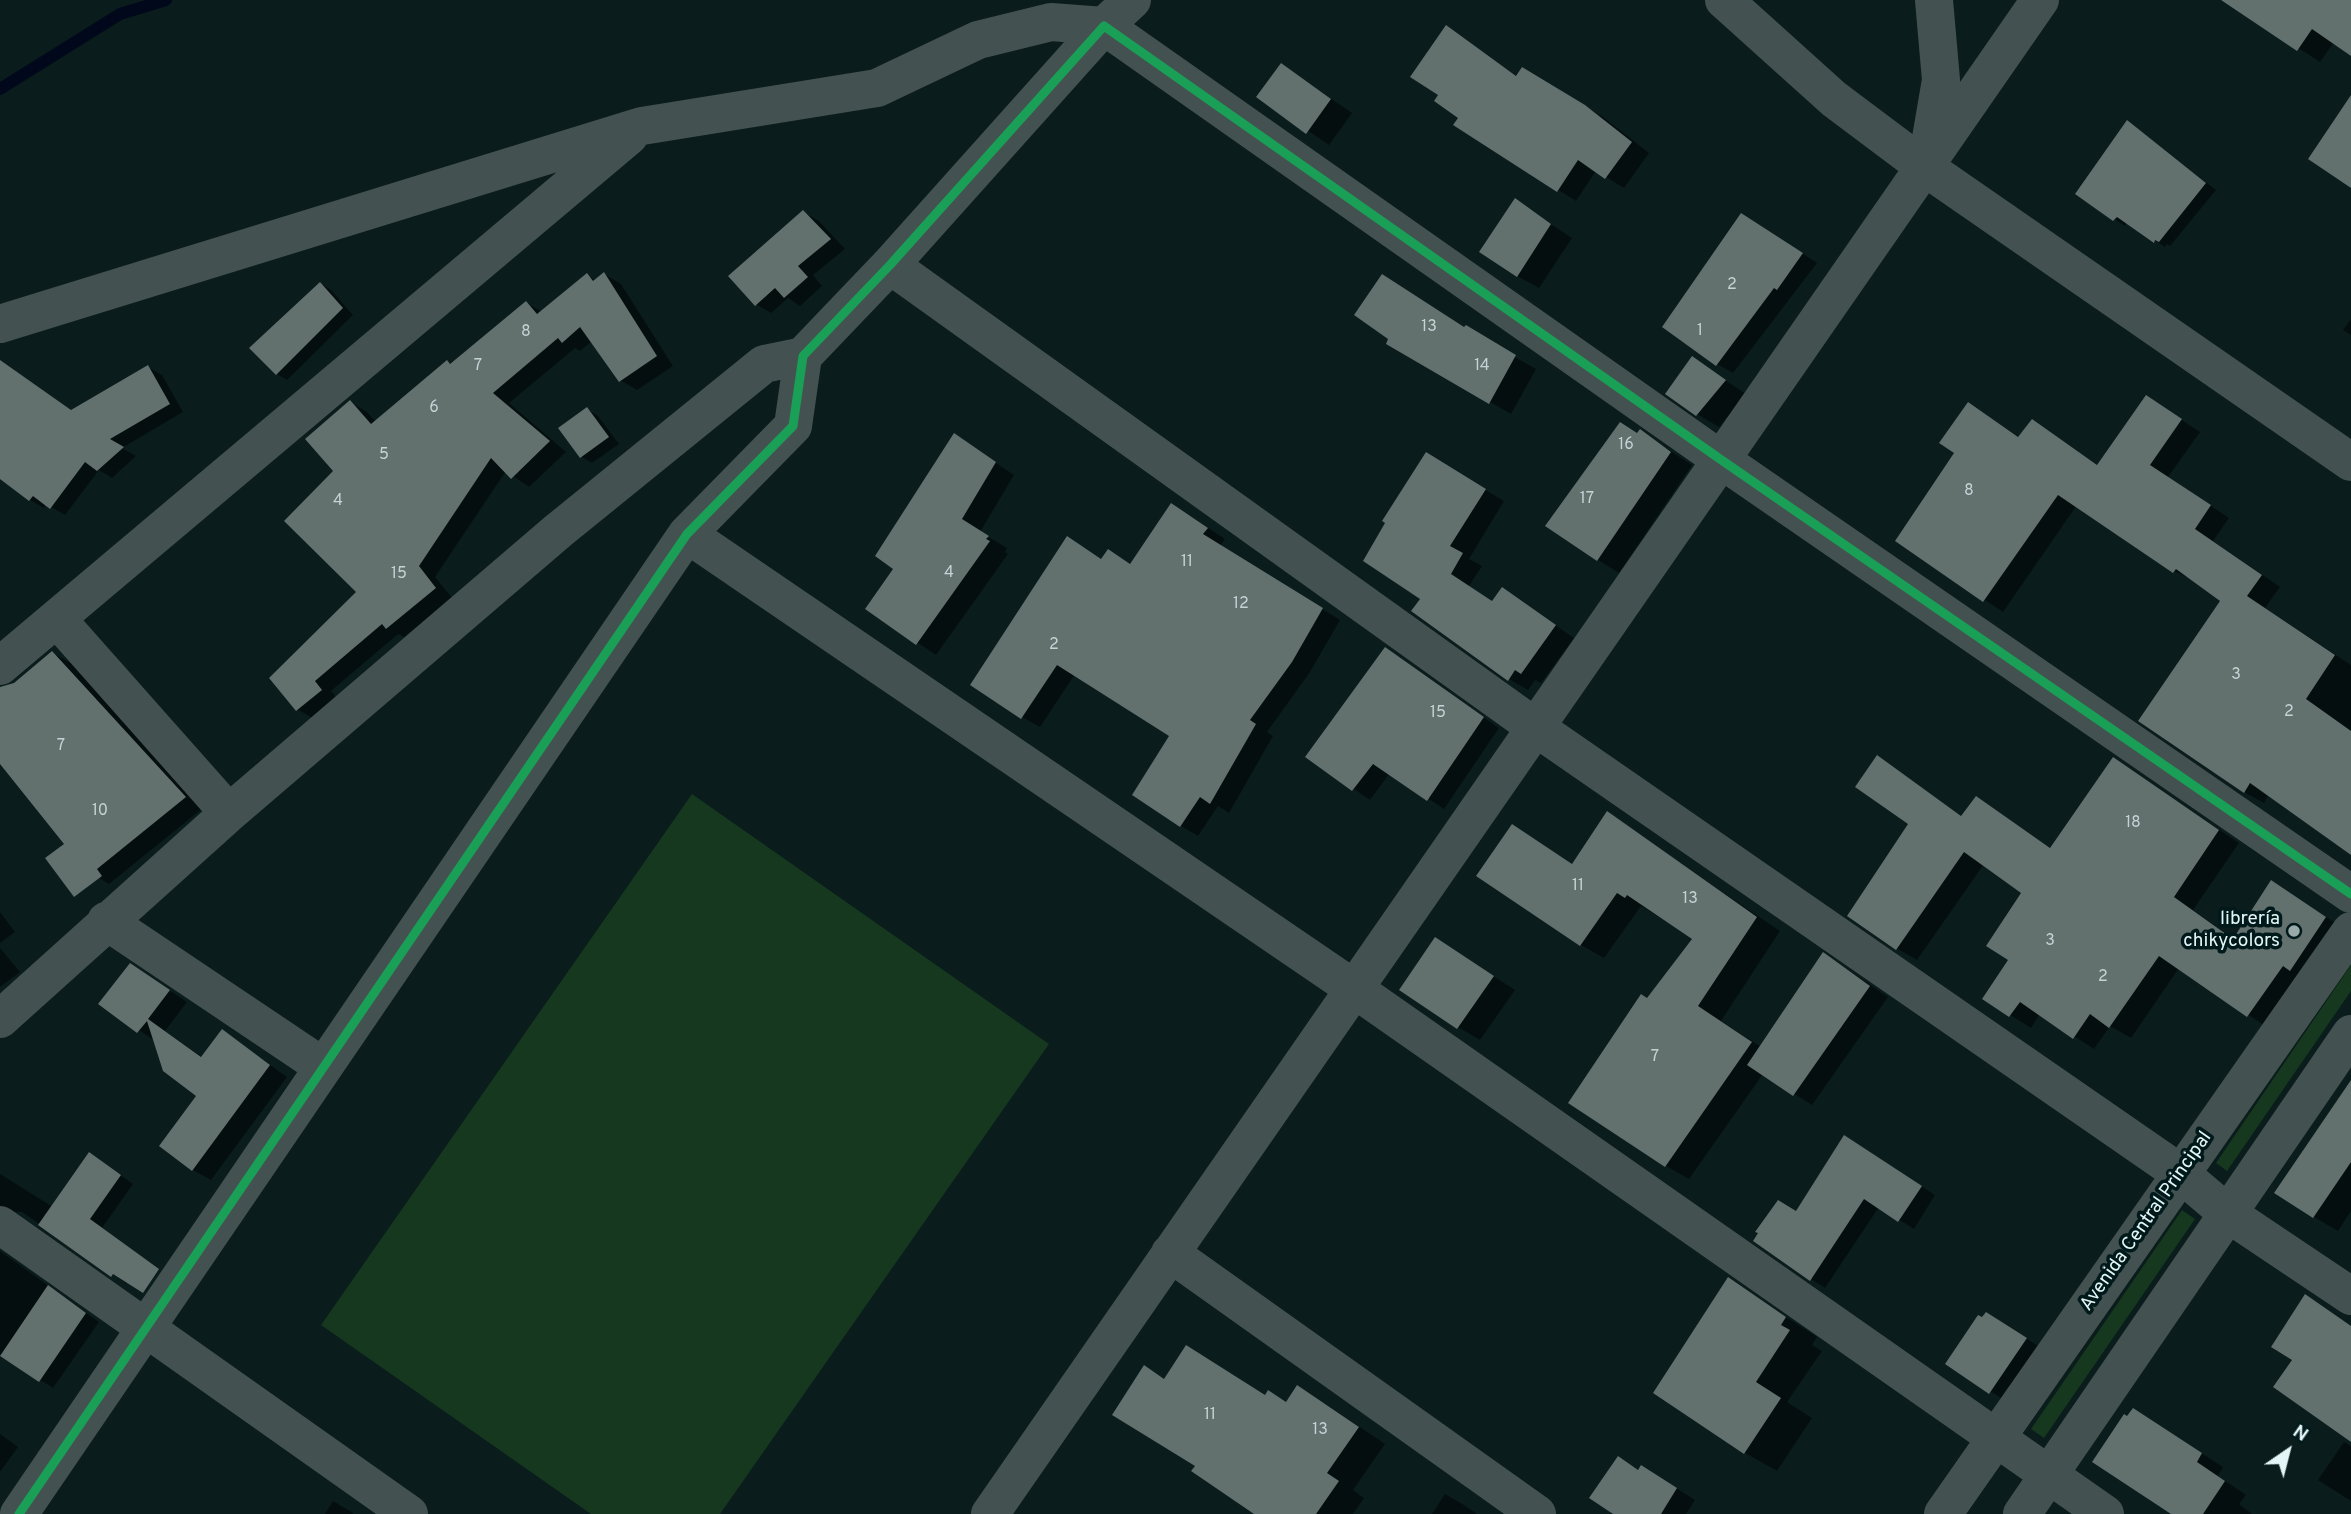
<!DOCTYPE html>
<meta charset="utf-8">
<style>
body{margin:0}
#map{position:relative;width:2351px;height:1514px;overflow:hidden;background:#0a1c1c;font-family:Overpass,sans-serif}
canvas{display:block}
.north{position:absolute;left:2253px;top:1416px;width:70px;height:70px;-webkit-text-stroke:5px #00191b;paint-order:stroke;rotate:35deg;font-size:19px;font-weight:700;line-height:28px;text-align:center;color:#e4f6f7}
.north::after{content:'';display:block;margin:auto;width:24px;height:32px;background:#e4f6f7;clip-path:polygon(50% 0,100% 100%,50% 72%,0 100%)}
</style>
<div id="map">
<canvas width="2351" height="1514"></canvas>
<div class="north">N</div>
</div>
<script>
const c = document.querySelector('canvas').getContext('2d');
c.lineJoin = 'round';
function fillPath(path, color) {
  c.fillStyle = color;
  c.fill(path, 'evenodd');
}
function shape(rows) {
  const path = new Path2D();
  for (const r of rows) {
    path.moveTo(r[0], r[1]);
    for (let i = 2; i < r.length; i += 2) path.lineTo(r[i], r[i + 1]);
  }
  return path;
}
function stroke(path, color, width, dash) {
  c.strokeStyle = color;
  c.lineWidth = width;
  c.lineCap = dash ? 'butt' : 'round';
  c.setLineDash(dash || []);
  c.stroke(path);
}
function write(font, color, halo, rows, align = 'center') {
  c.font = font + ' Overpass,sans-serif';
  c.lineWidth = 7;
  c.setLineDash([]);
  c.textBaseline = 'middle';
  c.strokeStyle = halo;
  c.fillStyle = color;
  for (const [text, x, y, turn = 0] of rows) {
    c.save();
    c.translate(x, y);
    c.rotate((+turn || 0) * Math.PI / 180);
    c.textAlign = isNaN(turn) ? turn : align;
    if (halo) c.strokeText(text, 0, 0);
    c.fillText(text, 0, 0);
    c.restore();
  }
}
fillPath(shape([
 [692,794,1049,1044,720,1514,591,1514,321,1325],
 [2351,965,2351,991,2227,1171,2216,1163],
 [2182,1210,2195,1219,2044,1438,2031,1429]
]), '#15381f');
fillPath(shape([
 [2224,0,2351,0,2351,54,2334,42,2320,62],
 [1447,28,1518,77,1523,69,1603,117,1649,153,1624,188,1596,171,1576,201,1455,125,1460,117,1440,94],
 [1282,65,1352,113,1329,145,1258,97],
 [2128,122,2216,190,2170,246,2167,244,2165,247,2127,222,2125,226,2077,194],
 [1516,201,1572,238,1539,288,1517,276],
 [803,212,819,221,845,249,813,275,822,286,800,306,788,298,771,313,756,304],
 [1758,224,1817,263,1733,373,1717,364],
 [604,274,621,284,673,366,637,390,620,380,592,341,580,351,575,348,509,403,566,452,529,487,506,471,435,577,452,598,404,637,398,634,331,691,338,700,314,719,297,709,358,592,336,471,350,402,367,412,376,422,527,303,542,312,587,275,596,281],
 [321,284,331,290,353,315,287,380,277,374],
 [2351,319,2351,335,2343,330],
 [1465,329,1536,369,1511,414,1388,343],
 [1693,359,1746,394,1719,427,1697,414],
 [148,367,162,375,183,412,122,448,136,456,112,478,99,470,65,515,46,504,44,508,30,500,0,477,0,376,72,411],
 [2147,397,2200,432,2168,477,2229,518,2213,541,2280,587,2265,608,2351,665,2351,853,2269,794,2264,803,2244,792,2223,601,2195,581,2174,571,2077,505,2003,612,1897,541,1957,453,1968,404,2020,438,2032,421,2099,466],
 [587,409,598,416,619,444,592,463,582,457],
 [1640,431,1692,465,1619,573,1598,560],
 [954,435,1014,475,980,532,1007,548,1005,552,1008,554,936,655,867,609,895,568],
 [1446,466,1504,501,1469,559,1482,566,1469,586,1493,602,1503,589,1574,638,1541,683,1535,680,1528,690,1509,679,1422,598],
 [1189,515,1225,539,1220,546,1340,620,1310,672,1267,732,1273,736,1229,813,1218,806,1198,836,1181,826,1171,736,1075,674,1040,727,1022,717,1108,551,1131,565],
 [1386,649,1499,728,1444,809,1390,773,1370,800,1308,757],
 [52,653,71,663,203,808,109,884,91,873,0,755,0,688,15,684],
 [1877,757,1963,817,1976,798,2052,849,2114,759,2239,843,2193,910,2234,939,2272,882,2346,930,2268,1028,2179,968,2131,1038,2110,1026,2094,1049,2040,1014,2031,1028,1985,999,2010,960,2023,893,1984,864,1917,960,1896,948,1910,823],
 [1607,814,1780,931,1721,1021,1761,1047,1841,965,1888,997,1812,1105,1763,1074,1689,1179,1666,1166,1648,1000,1694,938,1641,906,1604,958,1581,945,1573,865],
 [0,912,15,932,0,943],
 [1436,939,1515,990,1480,1040,1458,1027],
 [0,948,20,972,0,987],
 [148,976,187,1002,165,1031,202,1057,223,1031,287,1077,211,1180,193,1170,199,1095,155,1041,101,1004],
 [2351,1087,2351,1211,2338,1231,2314,1217],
 [1859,1145,1935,1195,1914,1229,1879,1207,1825,1288,1811,1279,1797,1213],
 [103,1163,133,1184,102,1228,143,1258,126,1283,22,1212,6,1212,0,1216,0,1174,53,1207],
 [0,1251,99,1322,53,1388,0,1354],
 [1729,1280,1817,1337,1812,1345,1822,1351,1787,1402,1812,1418,1777,1471,1745,1453],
 [1987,1314,2048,1352,2012,1405,1948,1364],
 [1165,1380,1287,1403,1297,1388,1324,1403,1385,1444,1353,1490,1364,1498,1353,1514,1257,1514,1197,1466],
 [2155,1423,2223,1467,2218,1476,2246,1495,2239,1504,2252,1514,2174,1514],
 [0,1434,18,1447,0,1472],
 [2344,1442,2351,1446,2351,1501,2318,1480],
 [1639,1471,1660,1478,1695,1500,1686,1514,1610,1514],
 [1445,1494,1464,1505,1477,1514,1432,1514],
 [333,1501,350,1511,354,1514,325,1514]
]), '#0007');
stroke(shape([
 [0,89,120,14,166,0]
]), '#01081b', 12);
fillPath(shape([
 [2221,0,2351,0,2351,56,2312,29,2297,51],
 [1446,25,1516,76,1522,67,1585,105,1632,142,1605,179,1578,160,1557,192,1453,125,1458,118,1434,101,1438,95,1410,77],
 [1281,63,1331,99,1306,134,1256,97],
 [2351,95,2351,188,2308,159],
 [2127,120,2206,183,2159,242,2155,240,2154,243,2117,217,2113,221,2075,194],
 [1515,198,1551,224,1517,277,1479,252],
 [803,210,831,239,798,266,808,277,784,298,775,288,755,306,728,276],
 [1741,213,1803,253,1777,290,1774,288,1716,366,1662,327],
 [604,272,657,356,619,382,580,327,562,343,558,338,493,393,550,441,511,479,491,458,419,566,436,588,386,629,382,624,315,681,322,690,296,711,269,678,356,592,284,521,333,471,305,439,350,400,371,424,447,360,450,364,526,301,537,314,587,273,593,281],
 [1382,274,1464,327,1466,325,1516,355,1489,404,1386,344,1388,339,1354,315],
 [320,282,343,308,276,375,249,348],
 [1692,356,1726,380,1696,416,1665,394],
 [0,360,71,410,148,365,170,404,110,439,124,447,97,471,85,462,50,509,33,496,29,501,0,479],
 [2146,395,2182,419,2150,465,2211,505,2195,529,2262,575,2247,596,2335,655,2306,699,2351,731,2351,855,2250,783,2244,793,2138,721,2220,601,2176,569,2173,573,2058,495,1983,602,1895,541,1954,453,1939,443,1968,402,2018,437,2032,419,2097,465],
 [587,407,609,437,580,458,558,428],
 [1620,422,1637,433,1640,429,1671,452,1597,561,1545,526],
 [954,433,996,462,962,519,989,536,986,539,990,541,916,645,865,609,893,569,875,556],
 [1426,452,1486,489,1450,546,1463,553,1451,574,1492,601,1502,587,1556,625,1521,674,1515,670,1508,681,1411,611,1420,599,1363,561,1385,523,1382,521],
 [1171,503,1208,528,1203,534,1323,608,1292,662,1250,720,1256,724,1210,804,1200,797,1180,827,1132,795,1169,736,1057,665,1021,719,970,685,1067,536,1101,559,1108,549,1130,564],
 [1385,647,1484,717,1427,801,1373,764,1352,791,1305,757],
 [52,651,186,797,97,869,102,876,74,897,45,858,64,844,0,764,0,687,14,683],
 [1877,755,1961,816,1976,796,2050,848,2113,757,2219,830,2174,897,2233,939,2271,880,2326,917,2290,971,2283,966,2247,1017,2159,956,2109,1028,2090,1014,2073,1039,2020,1002,2009,1017,1982,999,2008,960,1986,946,2021,893,1964,852,1896,950,1847,916,1908,824,1855,787],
 [1607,811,1757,917,1698,1006,1752,1042,1665,1167,1568,1103,1641,994,1647,998,1692,939,1627,895,1625,898,1617,893,1580,946,1476,876,1512,824,1572,864],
 [1435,937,1494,976,1457,1029,1399,990],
 [1823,952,1870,986,1793,1096,1747,1065],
 [130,963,170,990,148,1019,201,1057,222,1029,270,1065,192,1171,159,1146,196,1096,163,1071,147,1021,137,1033,98,1004],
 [2351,1080,2351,1162,2313,1218,2274,1193],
 [1844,1135,1922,1186,1898,1222,1864,1199,1810,1281,1753,1241,1758,1233,1755,1232,1778,1200,1796,1211],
 [89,1152,121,1175,90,1219,159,1269,143,1293,113,1274,111,1277,38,1225],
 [1728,1277,1786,1317,1781,1325,1790,1330,1756,1382,1781,1398,1744,1454,1653,1393],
 [48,1285,86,1313,39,1382,0,1356],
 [2305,1294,2351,1326,2351,1442,2273,1387,2292,1360,2271,1347],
 [1986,1312,2027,1338,1989,1394,1945,1364,1978,1315,1982,1317],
 [1186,1345,1265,1395,1268,1390,1286,1402,1297,1385,1359,1427,1327,1473,1339,1481,1316,1514,1254,1514,1191,1471,1195,1466,1112,1415,1144,1365,1164,1379],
 [2133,1408,2202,1453,2197,1462,2225,1481,2203,1514,2171,1514,2092,1462,2124,1414,2127,1416],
 [1618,1456,1638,1470,1641,1465,1677,1488,1661,1514,1613,1514,1589,1498]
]), '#62706e');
stroke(shape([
 [1724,0,1834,99,1926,168,2351,462],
 [1928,156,1941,80,1934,0],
 [890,265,1535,727,2180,1173,2227,1213,2351,1296],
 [0,324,642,126,877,88,978,40,1051,22,1104,26,1132,0],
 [687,534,1353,988,2105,1514],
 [57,619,229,813],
 [0,666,629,136],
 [106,921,322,1066],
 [0,1019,229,813,558,531,764,364,803,356],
 [0,1225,409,1514],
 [1170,1253,1537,1514],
 [19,1514,687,534,793,426,803,356,890,265,1104,26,1720,459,2351,894],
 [990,1514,2040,0]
]), '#445151', 38);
stroke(shape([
 [1943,1514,2351,931],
 [2022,1514,2351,1034]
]), '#445151', 38);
stroke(shape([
 [19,1514,687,534,793,426,803,356,890,265,1104,26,1720,459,2351,894]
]), '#1a9f57', 9);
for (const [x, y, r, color] of [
 [2294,931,7,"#98aaaa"]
]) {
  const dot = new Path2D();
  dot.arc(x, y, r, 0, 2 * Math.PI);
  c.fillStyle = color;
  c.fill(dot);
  stroke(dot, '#00191b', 2.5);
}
write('16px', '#c4d4d5', null, [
 ["2",1732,286],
 ["13",1429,328],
 ["1",1700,332],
 ["8",526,333],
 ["7",478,367],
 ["14",1482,367],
 ["6",434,409],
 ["16",1626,446],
 ["5",384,456],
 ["8",1969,492],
 ["17",1587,500],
 ["4",338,502],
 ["11",1187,563],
 ["4",949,574],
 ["15",399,575],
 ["12",1241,605],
 ["2",1054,646],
 ["3",2236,676],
 ["2",2289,713],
 ["15",1438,714],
 ["7",61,747],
 ["10",100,812],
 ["18",2133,824],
 ["11",1578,887],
 ["13",1690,900],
 ["3",2050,942],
 ["2",2103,978],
 ["7",1655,1058],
 ["11",1210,1416],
 ["13",1320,1431]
]);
write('19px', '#e4f6f7', '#00191b', [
 ["librería",2280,920],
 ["chikycolors",2280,942]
], 'right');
write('19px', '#e4f6f7', '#00191b', [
 ["Avenida Central Principal",2147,1222,-55]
]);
</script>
